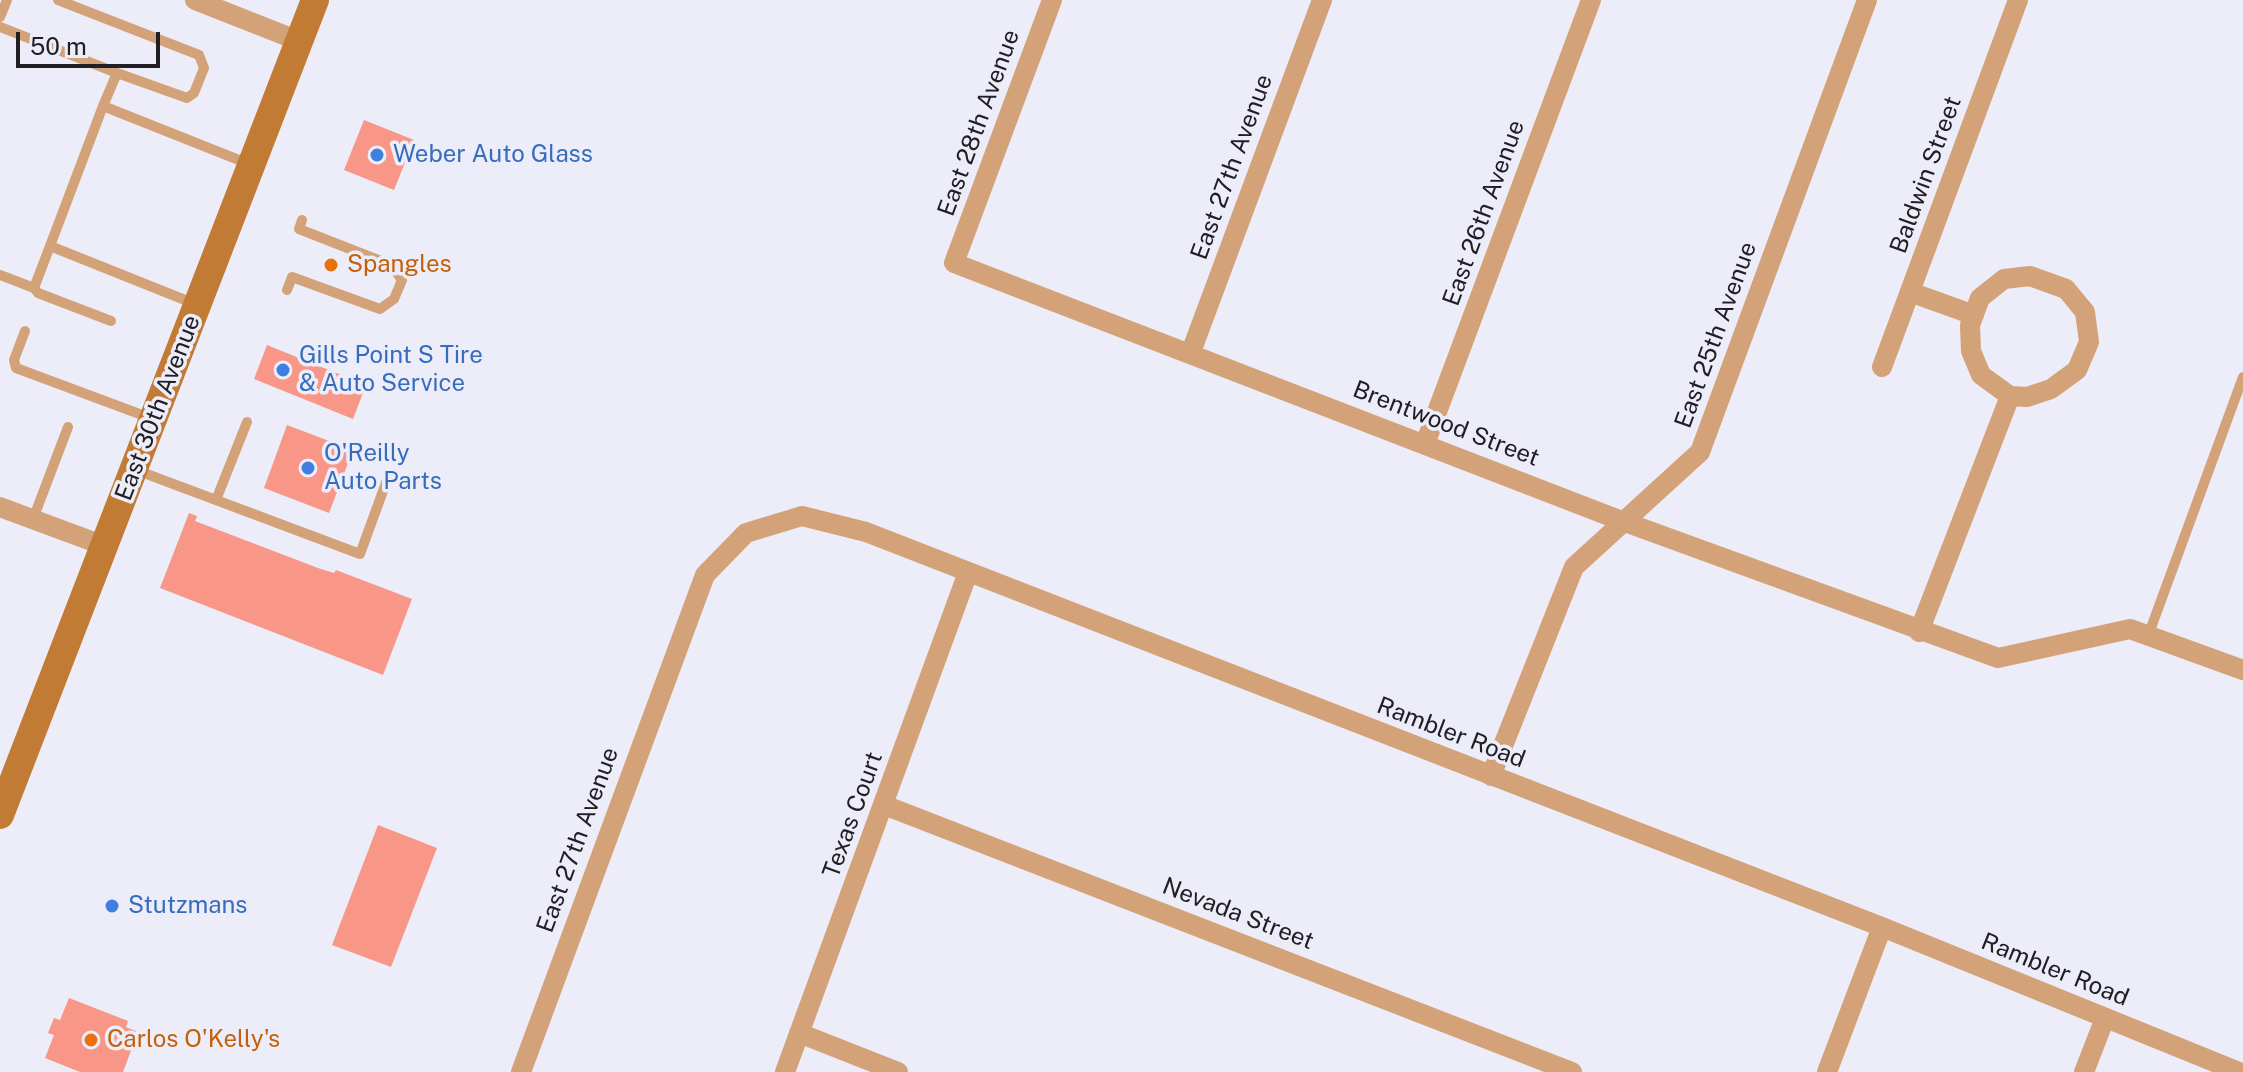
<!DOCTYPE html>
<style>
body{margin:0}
#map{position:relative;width:2243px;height:1072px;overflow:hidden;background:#ecedf9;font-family:"Public Sans",sans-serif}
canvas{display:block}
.scale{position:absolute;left:16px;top:32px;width:144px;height:36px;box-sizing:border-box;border:4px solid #202024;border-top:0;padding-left:10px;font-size:24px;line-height:28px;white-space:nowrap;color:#202024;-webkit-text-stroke:6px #ecedf9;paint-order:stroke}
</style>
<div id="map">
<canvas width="2243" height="1072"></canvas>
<div class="scale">50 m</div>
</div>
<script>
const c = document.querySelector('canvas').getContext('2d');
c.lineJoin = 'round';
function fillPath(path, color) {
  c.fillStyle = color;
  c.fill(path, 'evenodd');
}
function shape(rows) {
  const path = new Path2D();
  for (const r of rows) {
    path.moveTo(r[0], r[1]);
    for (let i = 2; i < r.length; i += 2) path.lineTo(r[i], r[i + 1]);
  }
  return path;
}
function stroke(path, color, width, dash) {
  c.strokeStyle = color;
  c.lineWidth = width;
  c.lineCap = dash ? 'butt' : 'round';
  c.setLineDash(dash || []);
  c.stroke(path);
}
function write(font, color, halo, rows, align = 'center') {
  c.font = font + ' "Public Sans",sans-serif';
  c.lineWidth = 7;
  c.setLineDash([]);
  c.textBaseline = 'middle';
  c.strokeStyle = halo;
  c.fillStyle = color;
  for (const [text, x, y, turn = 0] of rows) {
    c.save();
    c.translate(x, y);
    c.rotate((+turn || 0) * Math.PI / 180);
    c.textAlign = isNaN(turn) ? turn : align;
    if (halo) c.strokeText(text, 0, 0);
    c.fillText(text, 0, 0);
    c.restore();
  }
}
fillPath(shape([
 [364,120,414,140,394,190,344,170],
 [267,345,366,385,353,419,254,379],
 [287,425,353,450,329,513,264,488],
 [189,513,197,516,195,521,318,568,334,573,336,570,412,599,383,675,160,588],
 [378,825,437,848,391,967,332,945],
 [69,998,128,1021,126,1027,138,1032,123,1072,80,1072,45,1058,54,1035,48,1033,54,1018,60,1020]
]), '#f89787');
stroke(shape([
 [58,0,199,55,204,68,194,93,187,98,117,73,103,106],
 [0,17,7,0],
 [0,27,117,73],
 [50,246,34,288,38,293,111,321],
 [0,275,34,288],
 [287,290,292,277,380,309,394,299,402,280,391,265,299,229,302,220],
 [195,304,50,246,103,106,249,164],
 [25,331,14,360,16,368,153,419],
 [136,470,360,554,387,480],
 [216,500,247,422],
 [33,519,68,427],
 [2148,636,2243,377]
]), '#d3a278', 10);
stroke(shape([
 [195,0,299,41],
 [1052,0,954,263,1622,521,1998,658,2130,629,2243,670],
 [2030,276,2066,289,2085,312,2089,342,2077,370,2051,389,2027,397,2010,396,1981,375,1971,351,1970,325,1980,298,2004,279,2030,276],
 [1910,292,1974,315],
 [1191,352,1322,0],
 [1882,367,2018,0],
 [1425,444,1591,0],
 [0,507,105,546],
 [1919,632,2010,396],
 [1491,776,1574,567,1700,452,1867,0],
 [884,805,1572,1072],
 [799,1033,898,1072],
 [521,1072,705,575,746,533,802,516,866,532,1882,927,2239,1072],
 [785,1072,967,575],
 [1827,1072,1882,927],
 [2084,1072,2105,1018]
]), '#d3a278', 20);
stroke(shape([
 [0,815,315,0]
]), '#c27b35', 28);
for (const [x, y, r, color] of [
 [377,155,8,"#3f7fe0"],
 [331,265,8,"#e8710a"],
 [283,370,8,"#3f7fe0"],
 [308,468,8,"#3f7fe0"],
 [112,906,8,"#3f7fe0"],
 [91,1040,8,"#e8710a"]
]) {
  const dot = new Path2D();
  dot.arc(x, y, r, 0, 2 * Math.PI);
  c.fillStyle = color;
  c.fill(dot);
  stroke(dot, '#ecedf9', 3);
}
write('24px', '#202024', '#ecedf9', [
 ["East 28th Avenue",979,123,-70],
 ["East 27th Avenue",1232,167,-70],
 ["Baldwin Street",1926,175,-70],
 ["East 26th Avenue",1484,213,-70],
 ["East 25th Avenue",1716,335,-70],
 ["East 30th Avenue",158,408,-69],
 ["Brentwood Street",1446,424,21],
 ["Rambler Road",1451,733,21],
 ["Texas Court",853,815,-70],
 ["East 27th Avenue",578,840,-70],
 ["Nevada Street",1238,914,21],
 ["Rambler Road",2055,970,22]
]);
write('24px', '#366cbe', '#ecedf9', [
 ["Weber Auto Glass",393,155],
 ["Gills Point S Tire",299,356],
 ["& Auto Service",299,384],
 ["O'Reilly",324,454],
 ["Auto Parts",324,482],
 ["Stutzmans",128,906]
], 'left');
write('24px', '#c56008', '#ecedf9', [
 ["Spangles",347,265],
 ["Carlos O'Kelly's",107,1040]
], 'left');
</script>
